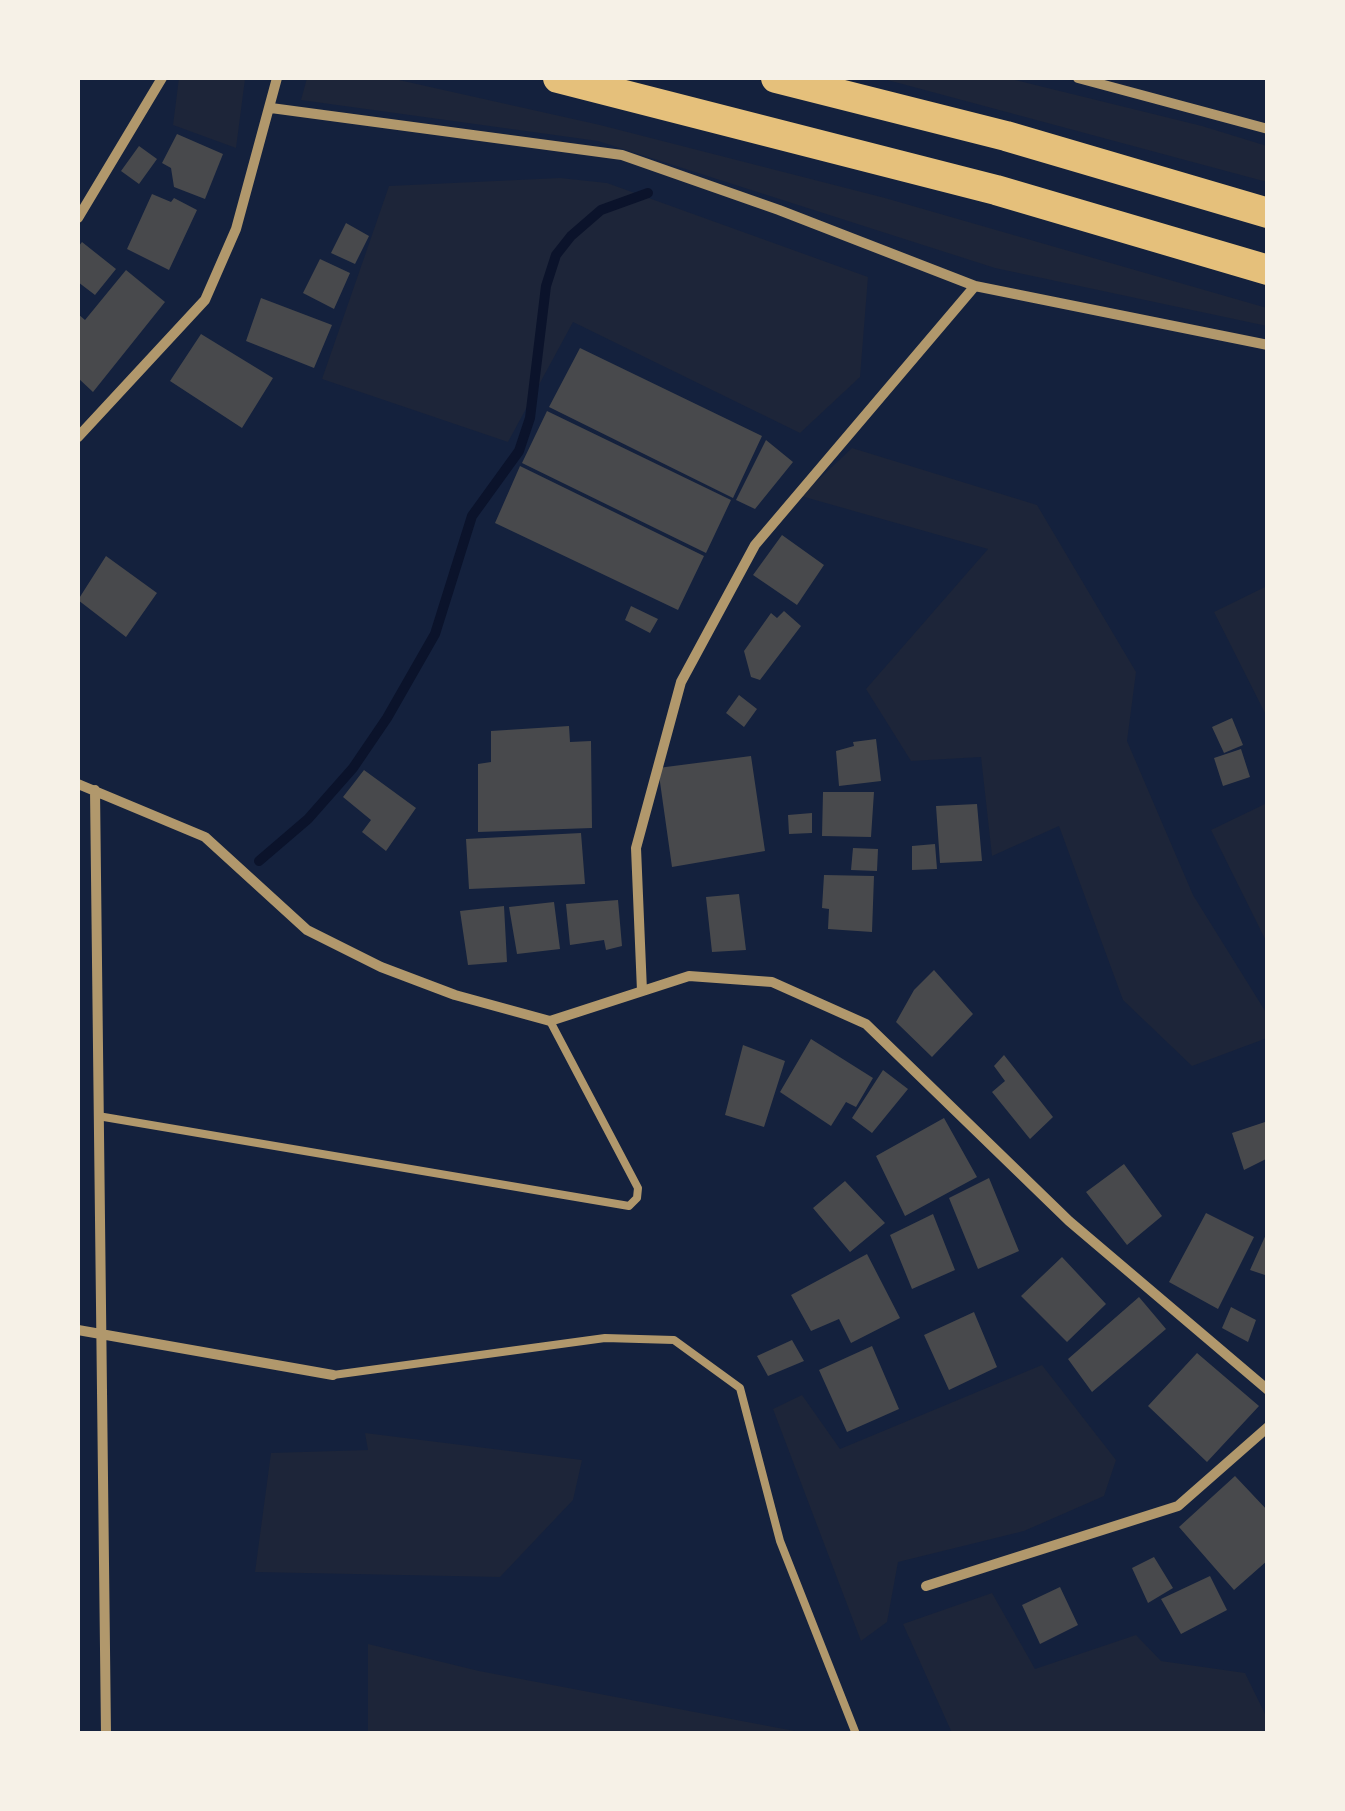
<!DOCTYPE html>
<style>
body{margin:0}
#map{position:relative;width:1345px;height:1811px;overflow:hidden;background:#14213d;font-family:Roboto,sans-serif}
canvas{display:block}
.frame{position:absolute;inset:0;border:80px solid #f6f1e7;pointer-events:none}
</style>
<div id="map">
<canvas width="1345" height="1811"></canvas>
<div class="frame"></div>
</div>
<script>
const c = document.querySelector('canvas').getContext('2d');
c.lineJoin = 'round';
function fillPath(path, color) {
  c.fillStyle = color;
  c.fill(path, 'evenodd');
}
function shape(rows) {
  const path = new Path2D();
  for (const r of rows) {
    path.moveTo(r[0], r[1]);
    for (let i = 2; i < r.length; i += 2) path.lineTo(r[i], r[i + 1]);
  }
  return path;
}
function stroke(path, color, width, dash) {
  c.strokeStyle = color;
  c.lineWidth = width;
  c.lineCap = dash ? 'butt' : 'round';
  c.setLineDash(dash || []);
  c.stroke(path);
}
fillPath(shape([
 [179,78,245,79,236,148,173,125],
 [307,78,390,78,600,125,885,198,1267,308,1267,326,995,268,598,141,301,100],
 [880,78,1007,78,1202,126,1267,146,1267,182],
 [560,178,607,183,868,277,860,377,800,433,573,322,508,442,322,379,389,186],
 [852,448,1037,505,1136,672,1127,741,1193,895,1267,1014,1267,1038,1192,1066,1123,1000,1059,826,992,856,981,757,911,761,866,689,988,549,801,496],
 [1267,586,1267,717,1214,612],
 [1267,803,1267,943,1211,830],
 [1042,1365,1116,1460,1104,1496,1024,1531,898,1562,887,1622,861,1641,773,1409,802,1395,840,1449],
 [365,1433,582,1460,573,1500,500,1577,255,1572,271,1453,368,1450],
 [992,1593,1035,1669,1136,1635,1161,1661,1245,1673,1267,1718,1267,1733,952,1733,903,1624],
 [368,1644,479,1671,805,1733,368,1733]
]), '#1d2539');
stroke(shape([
 [259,861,308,819,353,768,387,718,435,634,472,516,519,451,530,418,546,286,556,255,571,236,601,210,648,193]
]), '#0b132b', 10);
fillPath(shape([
 [177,134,223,154,205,199,174,187,171,168,162,163],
 [139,146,157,159,139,184,121,171],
 [152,194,171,202,174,198,197,210,169,270,127,249],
 [346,223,369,236,355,264,331,253],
 [82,242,116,269,95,295,78,282,78,247],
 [320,259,350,273,334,309,303,293],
 [126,270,165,302,93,392,78,378,78,314,85,320],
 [261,298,332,325,314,368,246,341],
 [201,334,273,378,242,428,170,381],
 [580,348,762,436,733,498,549,407],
 [547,411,731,500,706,553,522,463],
 [766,440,793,462,755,509,736,500],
 [520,466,704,556,678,610,495,523],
 [782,535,824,565,797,605,753,575],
 [106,556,157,593,126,637,78,600],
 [631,606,658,619,650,633,625,620],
 [784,611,801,626,760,680,751,677,744,651,771,613,777,618],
 [739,695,757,709,744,727,726,713],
 [1232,718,1243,745,1224,753,1212,727],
 [569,726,570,742,591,741,592,828,478,832,478,764,491,762,491,731],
 [876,739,881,781,839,786,836,751,854,746,853,742],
 [1241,749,1250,777,1223,786,1214,758],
 [751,756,765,851,672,867,658,768],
 [364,770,416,808,386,851,362,832,371,820,343,797],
 [823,792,874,792,871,837,822,836],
 [977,804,982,861,940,863,936,806],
 [812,813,812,833,789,834,788,815],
 [581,833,585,884,469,889,466,839],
 [935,844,937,869,912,870,912,846],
 [853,848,878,849,877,871,851,870],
 [824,875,874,876,872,932,828,929,829,909,822,908],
 [739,894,746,950,712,952,706,897],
 [618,900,622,946,606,950,604,940,570,945,566,904],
 [554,902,560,949,517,954,509,907],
 [504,906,507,962,468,965,460,911],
 [934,970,973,1014,932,1057,896,1022,914,990],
 [811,1039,873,1078,856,1107,846,1102,831,1126,780,1092],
 [743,1045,785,1061,764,1127,725,1115],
 [1004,1055,1053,1117,1030,1139,992,1092,1005,1081,994,1066],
 [883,1070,908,1089,872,1133,852,1118],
 [944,1118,977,1177,905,1216,876,1156],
 [1265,1122,1268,1158,1244,1170,1232,1133],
 [1124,1164,1162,1216,1127,1245,1086,1192],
 [989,1178,1019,1251,978,1269,949,1198],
 [845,1181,885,1223,850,1252,813,1208],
 [1206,1213,1254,1237,1218,1309,1169,1282],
 [933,1214,955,1270,912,1289,890,1235],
 [1268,1230,1268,1276,1250,1270],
 [867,1254,900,1318,851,1343,839,1319,811,1331,791,1295],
 [1062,1257,1106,1304,1067,1342,1021,1296],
 [1139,1297,1166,1329,1092,1392,1068,1359],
 [1231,1307,1256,1320,1248,1342,1222,1328],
 [974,1312,997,1367,949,1390,924,1335],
 [792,1340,804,1361,768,1376,757,1356],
 [872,1346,899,1409,847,1432,819,1370],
 [1197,1353,1259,1406,1207,1462,1148,1406],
 [1235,1476,1268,1511,1268,1560,1234,1590,1179,1527],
 [1154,1557,1173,1588,1148,1603,1132,1568],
 [1210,1576,1227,1610,1181,1634,1161,1599],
 [1060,1587,1078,1625,1040,1644,1022,1605]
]), '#48494c');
stroke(shape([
 [98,1116,629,1206,637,1198,638,1188,550,1021],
 [333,1375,605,1338,674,1340,740,1388,780,1541,856,1734]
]), '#b1986c', 8);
stroke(shape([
 [1078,78,1268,129],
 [271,108,622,155,779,210,975,286,1268,345],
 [78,218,162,78],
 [78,437,205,300,236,229,277,78],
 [78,784,205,837,307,930,381,967,455,995,550,1021,689,976,772,982,866,1024,1069,1221,1268,1390],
 [95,790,106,1734],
 [642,991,636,848,681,682,755,545,975,286],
 [78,1330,333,1375],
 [926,1586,1178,1506,1268,1427]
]), '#b1986c', 10);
stroke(shape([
 [558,78,996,190,1268,270],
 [776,78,1006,136,1268,213]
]), '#e5c07b', 30);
</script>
